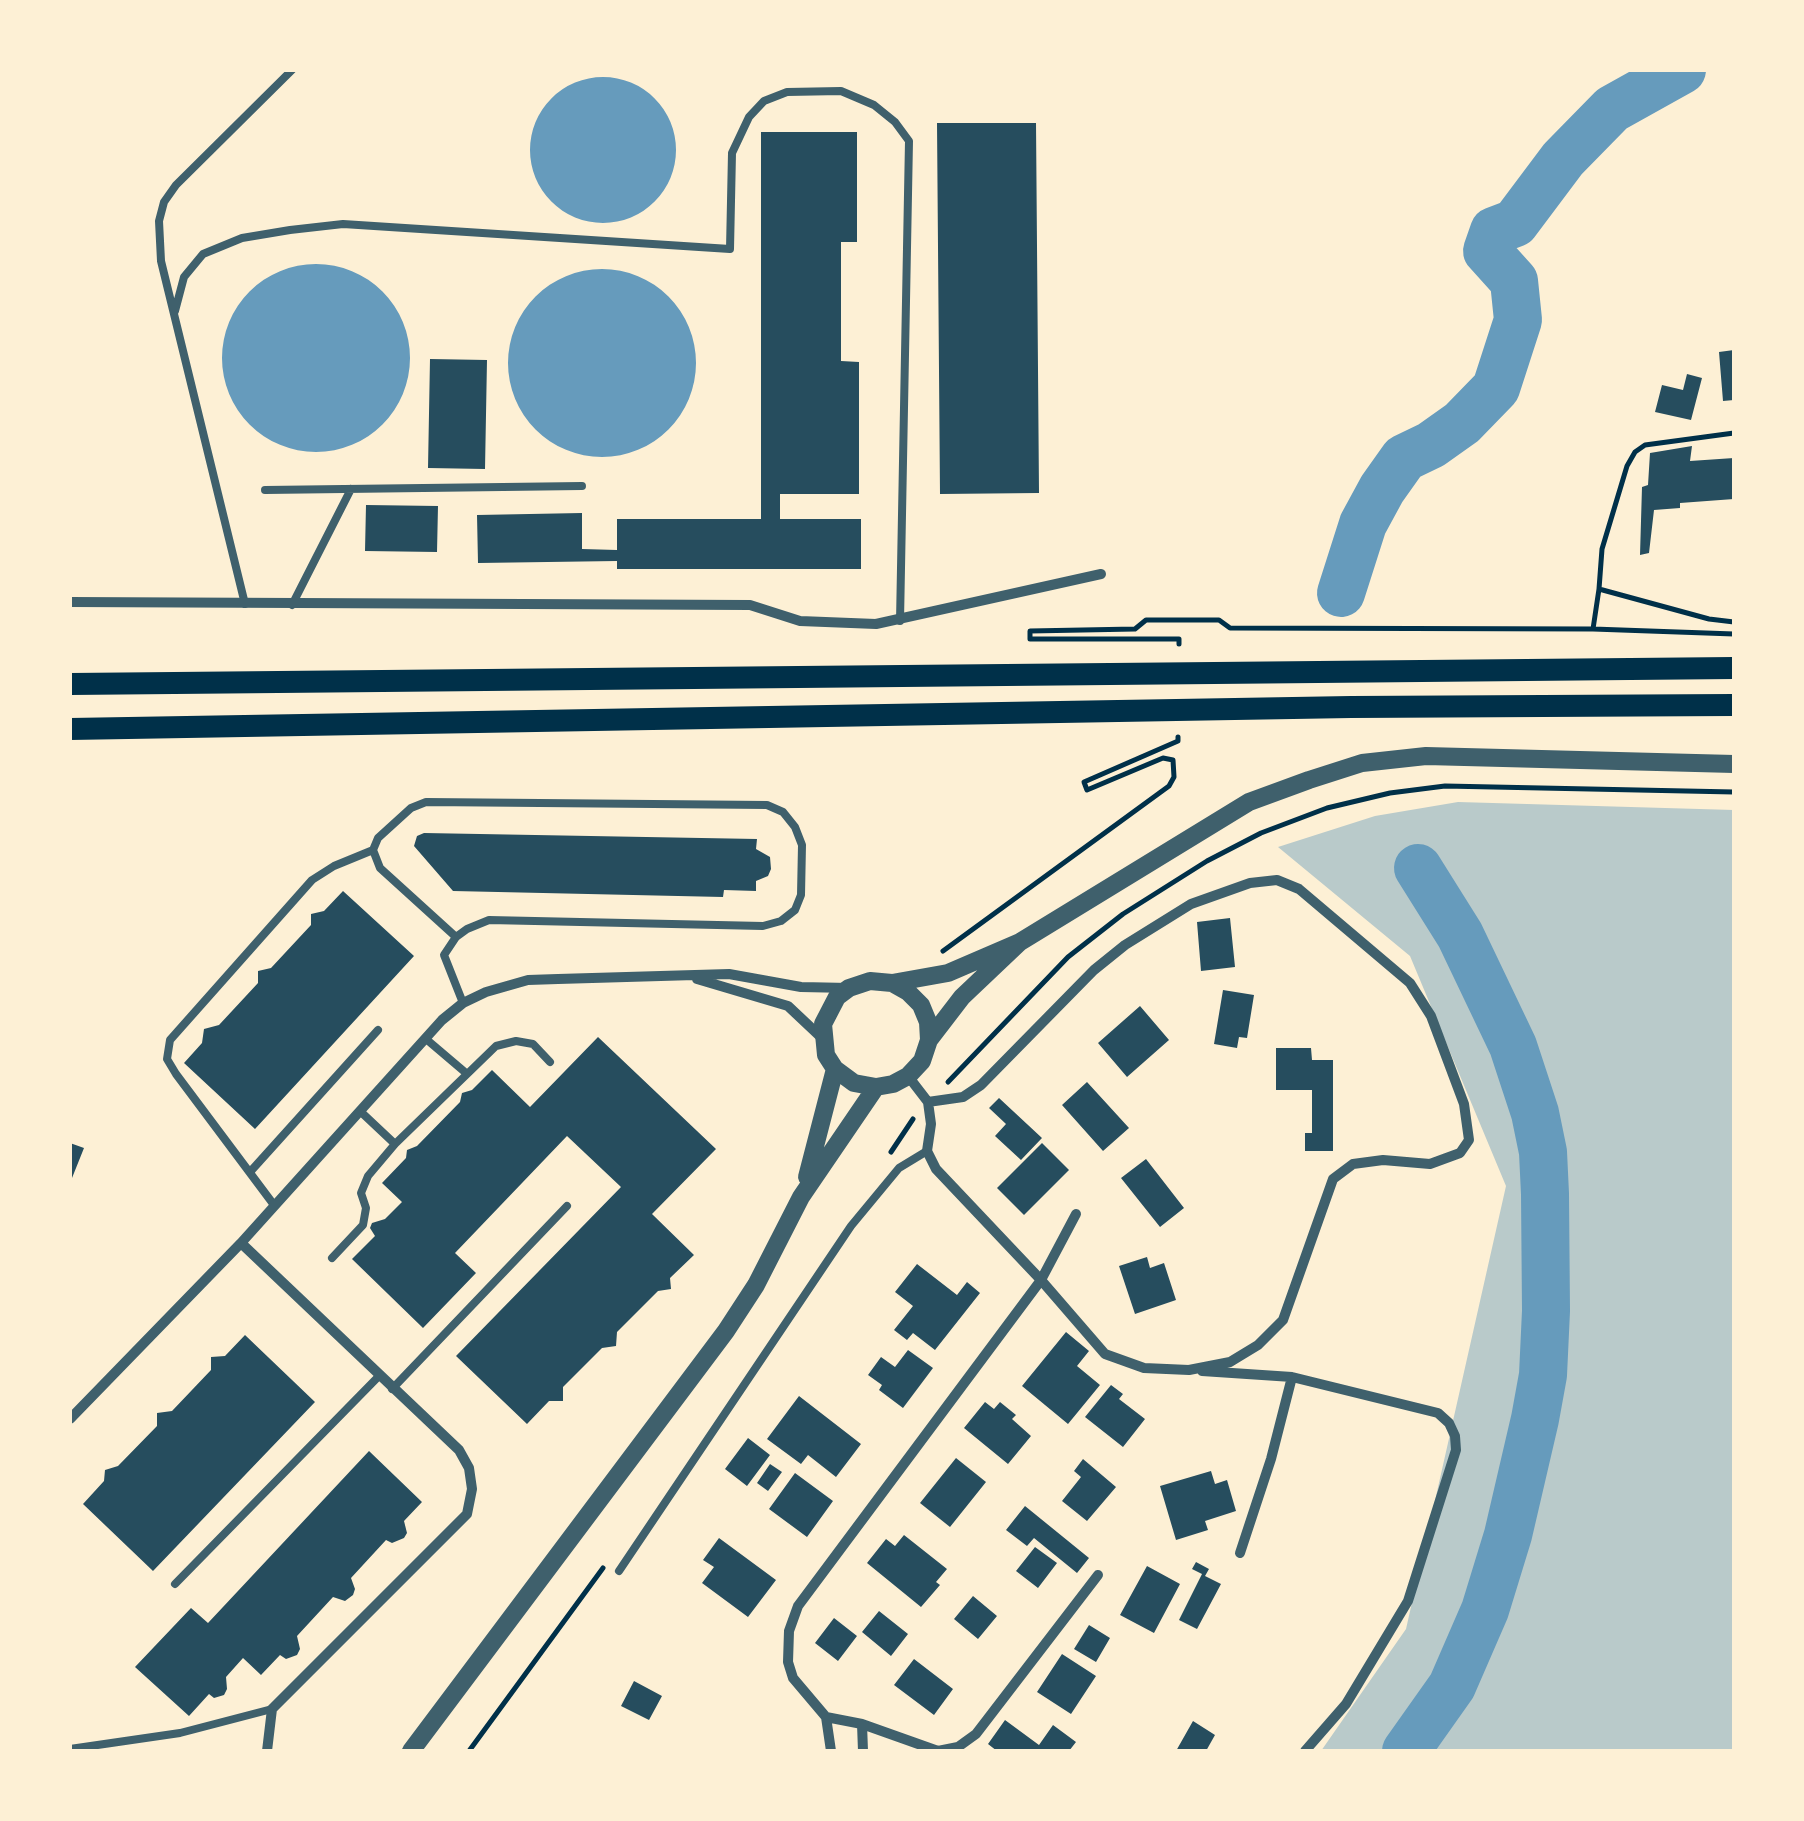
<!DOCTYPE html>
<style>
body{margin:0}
#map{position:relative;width:1804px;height:1821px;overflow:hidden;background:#fdf0d5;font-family:"DM Sans",sans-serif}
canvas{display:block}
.frame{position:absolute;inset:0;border:72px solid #fdf0d5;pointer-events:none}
</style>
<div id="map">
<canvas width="1804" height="1821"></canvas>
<div class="frame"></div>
</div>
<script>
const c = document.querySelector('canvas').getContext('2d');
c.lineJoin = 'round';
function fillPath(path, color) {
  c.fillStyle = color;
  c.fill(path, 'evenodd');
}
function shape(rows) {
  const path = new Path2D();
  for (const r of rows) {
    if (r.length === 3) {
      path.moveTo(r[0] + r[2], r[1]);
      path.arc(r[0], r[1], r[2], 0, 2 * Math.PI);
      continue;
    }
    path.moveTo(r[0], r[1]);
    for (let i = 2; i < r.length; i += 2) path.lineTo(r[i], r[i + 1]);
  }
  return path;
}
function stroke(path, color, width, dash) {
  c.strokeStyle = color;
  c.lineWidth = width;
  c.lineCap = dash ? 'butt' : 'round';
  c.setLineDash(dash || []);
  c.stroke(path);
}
fillPath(shape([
 [1458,802,1734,810,1734,1751,1321,1751,1406,1629,1506,1186,1410,956,1278,847,1375,816]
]), '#b9caca');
fillPath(shape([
 [603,150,73],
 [316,358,94],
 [602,363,94]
]), '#669bbc');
stroke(shape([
 [1341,593,1363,524,1382,489,1404,458,1431,445,1462,423,1496,388,1518,320,1514,281,1487,251,1494,231,1515,223,1563,159,1612,109,1682,70],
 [1406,1751,1452,1686,1485,1610,1508,1535,1535,1419,1543,1375,1546,1311,1545,1194,1543,1152,1535,1113,1513,1046,1460,935,1418,868]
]), '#669bbc', 48);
fillPath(shape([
 [937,123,1036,123,1039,493,940,494],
 [761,132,857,132,857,242,841,242,841,361,859,362,859,494,780,494,780,519,861,519,861,569,617,569,617,561,478,563,477,515,582,513,582,549,617,550,617,519,761,519],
 [1734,350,1734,400,1723,401,1719,352],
 [430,359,487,360,485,469,428,468],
 [1687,374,1702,378,1691,420,1655,412,1662,385,1683,390],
 [1692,446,1690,461,1734,458,1734,499,1680,503,1680,508,1654,510,1649,553,1640,555,1642,487,1648,485,1650,453],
 [366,505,438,506,437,552,365,551],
 [424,833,757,839,756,849,770,857,771,869,768,876,756,881,756,891,724,890,723,897,453,891,414,846,417,836],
 [343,891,414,956,255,1129,184,1063,202,1043,204,1029,219,1025,258,983,258,971,271,968,311,925,311,914,324,911],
 [1230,918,1235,967,1201,971,1197,922],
 [1223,990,1254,995,1247,1038,1239,1037,1237,1048,1214,1044],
 [1140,1006,1169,1040,1127,1077,1098,1043],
 [598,1037,716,1149,652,1214,694,1255,670,1278,671,1289,658,1291,617,1332,616,1346,602,1348,563,1387,563,1401,549,1401,527,1424,456,1356,621,1187,567,1136,455,1253,476,1273,423,1328,352,1259,375,1236,370,1228,372,1223,385,1219,402,1202,382,1183,406,1158,407,1150,417,1146,460,1102,462,1093,472,1090,492,1070,530,1107],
 [1276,1048,1311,1048,1312,1060,1333,1060,1333,1151,1305,1151,1305,1133,1312,1133,1312,1090,1276,1090],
 [1087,1082,1129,1128,1103,1151,1062,1105],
 [999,1098,1042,1138,1021,1160,995,1136,1006,1124,989,1108],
 [70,1143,84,1148,70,1183],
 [1042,1143,1069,1170,1024,1215,997,1188],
 [1146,1159,1184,1208,1160,1227,1121,1178],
 [1147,1257,1150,1268,1164,1263,1176,1300,1135,1314,1119,1266],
 [917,1264,957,1295,967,1282,980,1293,935,1350,913,1333,907,1340,894,1330,913,1306,895,1292],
 [1066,1332,1089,1351,1077,1366,1100,1385,1068,1424,1022,1386],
 [245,1335,315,1402,153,1571,83,1504,104,1481,105,1470,118,1466,157,1426,157,1413,172,1411,211,1370,211,1357,225,1356],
 [908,1350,933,1368,903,1408,879,1390,882,1385,868,1375,881,1357,895,1367],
 [1111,1385,1123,1394,1119,1399,1145,1419,1123,1447,1085,1417],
 [799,1396,861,1444,836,1477,808,1455,801,1464,767,1439],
 [985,1402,994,1409,1000,1402,1016,1415,1012,1419,1031,1436,1008,1464,964,1428],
 [748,1438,770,1455,747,1486,725,1469],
 [369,1451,422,1502,404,1521,407,1533,404,1538,392,1543,386,1540,351,1578,355,1589,353,1595,345,1601,333,1597,297,1636,300,1649,297,1655,286,1659,280,1655,261,1675,243,1658,226,1677,227,1689,224,1695,214,1698,209,1694,189,1716,135,1667,191,1608,208,1623],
 [956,1458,986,1482,950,1527,920,1503],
 [1083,1459,1116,1487,1087,1521,1062,1501,1081,1477,1074,1471],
 [770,1464,782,1472,768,1491,757,1483],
 [1211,1471,1215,1484,1227,1480,1236,1511,1205,1521,1208,1530,1176,1540,1160,1486],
 [795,1473,833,1501,807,1537,769,1509],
 [1025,1506,1089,1558,1077,1573,1034,1538,1027,1546,1006,1530],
 [904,1535,947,1569,936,1582,940,1585,921,1607,867,1563,886,1539,895,1546],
 [719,1538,776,1580,748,1617,702,1583,714,1567,703,1560],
 [1035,1547,1057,1563,1038,1588,1016,1571],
 [1196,1562,1209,1569,1205,1576,1221,1584,1197,1629,1179,1620,1202,1574,1192,1569],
 [1147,1566,1180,1584,1154,1633,1120,1615],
 [973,1596,997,1616,978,1639,954,1619],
 [879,1611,908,1634,891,1656,862,1632],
 [834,1618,857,1636,838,1661,815,1643],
 [1089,1625,1110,1638,1096,1662,1074,1649],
 [1062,1654,1096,1676,1071,1714,1037,1692],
 [914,1659,953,1689,934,1715,894,1685],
 [634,1681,662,1696,649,1720,621,1706],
 [1005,1720,1039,1745,1053,1725,1076,1742,1069,1751,997,1751,988,1744],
 [1193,1721,1215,1735,1206,1751,1176,1751]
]), '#264d5e');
stroke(shape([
 [1734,433,1645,445,1635,452,1627,466,1602,549,1599,589,1709,619,1734,622],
 [1593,629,1599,589],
 [1179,644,1179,639,1030,639,1030,631,1135,629,1146,620,1219,620,1230,628,1593,629,1734,634],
 [943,951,1169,786,1174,777,1173,760,1163,758,1087,790,1084,782,1178,741,1178,737],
 [948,1082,1068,957,1123,914,1207,861,1261,833,1327,808,1390,793,1445,786,1734,792],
 [891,1152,913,1119],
 [469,1751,603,1568]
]), '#003049', 5);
stroke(shape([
 [175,311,184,277,203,254,242,238,290,230,343,224,730,249,732,153,749,117,764,101,787,92,841,91,874,105,895,122,909,141,900,621],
 [265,490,582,486],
 [245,604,161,261,159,221,164,202,176,185,292,70],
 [292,605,351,489],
 [456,937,380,868,373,850,378,838,411,808,426,802,767,805,783,812,795,827,802,845,801,895,795,910,781,921,763,926,489,920,467,929,456,937,444,955,463,1003],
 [426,1039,466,1073],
 [361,1112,395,1144],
 [250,1172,378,1030],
 [274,1205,176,1074,167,1059,170,1040,312,880,334,866,373,850],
 [332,1258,363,1225,366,1208,361,1193,368,1176,395,1144,496,1046,516,1041,533,1044,550,1062],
 [392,1389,567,1206],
 [619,1571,851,1226,899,1168,927,1151],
 [175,1584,378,1377],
 [70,1749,180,1733,272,1709]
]), '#3f606c', 8);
stroke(shape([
 [70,602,750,605,800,621,876,624,1101,574],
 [697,979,788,1006,823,1039],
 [908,1076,928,1102,931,1124,927,1151,936,1169,1041,1280,1105,1354,1144,1368,1189,1370,1230,1362,1258,1345,1283,1320,1333,1179,1353,1164,1383,1160,1430,1164,1460,1153,1469,1140,1464,1104,1431,1016,1410,983,1299,889,1277,880,1250,883,1191,904,1125,945,1094,970,981,1085,963,1097,928,1102],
 [241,1243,459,1450,469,1468,472,1489,467,1514,272,1709,267,1751],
 [1202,1371,1292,1377,1438,1413,1449,1423,1455,1436,1456,1450,1408,1601,1346,1704,1305,1751],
 [70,1419,241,1243,442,1020,463,1003,486,992,528,980,558,979,729,974,801,987,849,988],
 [1240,1553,1271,1459,1292,1377],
 [826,1717,862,1724,938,1751,958,1747,976,1734,1098,1575],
 [862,1724,863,1751],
 [831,1751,826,1717,793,1678,788,1662,789,1631,798,1606,1041,1280,1076,1214]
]), '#3f606c', 10);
stroke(shape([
 [1020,942,962,997,929,1040,922,1061,908,1076,893,1084,876,1087,854,1083,835,1069,826,1055,823,1024,837,997,849,988,870,981,892,983,948,973,1020,942,1249,802,1309,780,1362,763,1426,756,1734,764],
 [892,983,908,992,921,1005,928,1022,929,1040],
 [807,1177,835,1069],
 [411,1751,726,1331,756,1285,801,1197,876,1087]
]), '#3f606c', 18);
stroke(shape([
 [70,684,1734,668],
 [70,729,1351,707,1734,705]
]), '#003049', 22);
</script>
